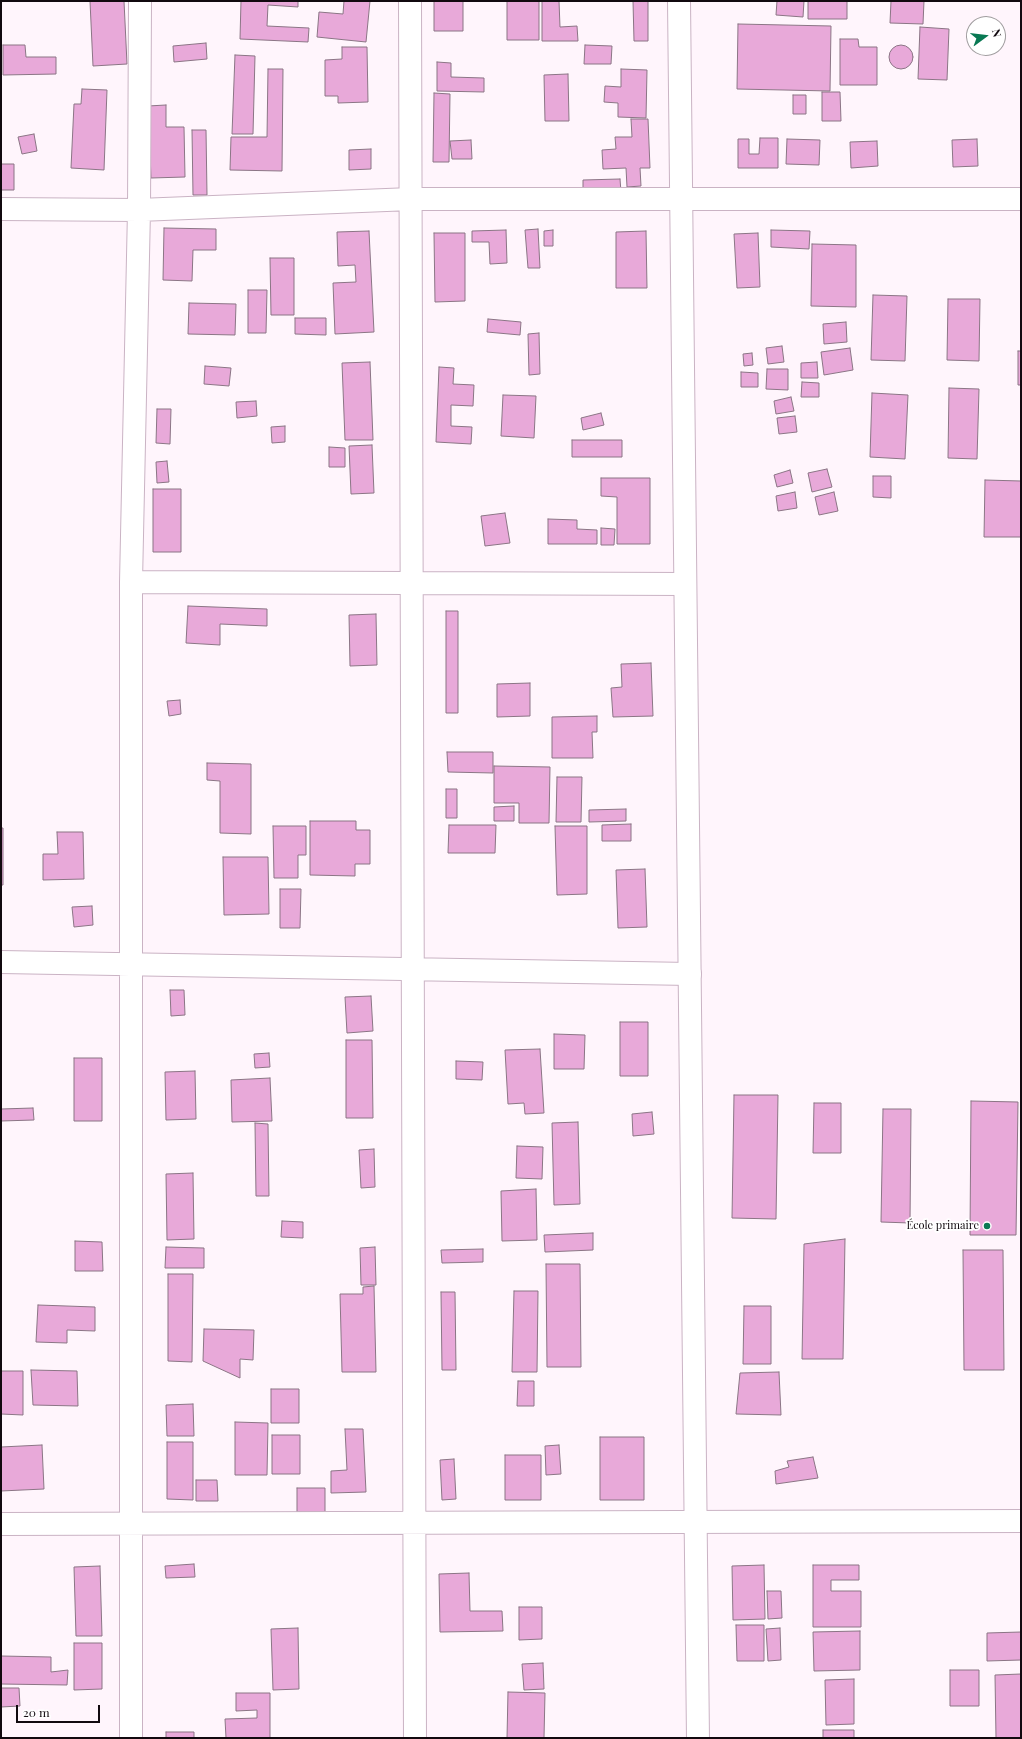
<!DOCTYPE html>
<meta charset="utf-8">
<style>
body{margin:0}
#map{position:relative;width:1022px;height:1739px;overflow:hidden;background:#fff5fc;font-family:"Playfair Display",serif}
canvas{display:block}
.frame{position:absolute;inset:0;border:2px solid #11090f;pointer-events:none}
.north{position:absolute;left:966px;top:16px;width:40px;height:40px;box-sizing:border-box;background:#fff;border:1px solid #a09d9f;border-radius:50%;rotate:75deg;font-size:11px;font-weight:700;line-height:16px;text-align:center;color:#11090f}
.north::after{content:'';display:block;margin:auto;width:14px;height:18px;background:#097953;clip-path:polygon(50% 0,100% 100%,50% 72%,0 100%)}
.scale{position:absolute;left:16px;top:1705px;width:84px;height:18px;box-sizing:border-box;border:2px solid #11090f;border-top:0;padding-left:5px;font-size:12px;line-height:14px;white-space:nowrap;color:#11090f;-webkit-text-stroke:3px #fff;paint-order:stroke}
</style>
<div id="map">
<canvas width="1022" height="1739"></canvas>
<div class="frame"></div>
<div class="north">N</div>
<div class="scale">20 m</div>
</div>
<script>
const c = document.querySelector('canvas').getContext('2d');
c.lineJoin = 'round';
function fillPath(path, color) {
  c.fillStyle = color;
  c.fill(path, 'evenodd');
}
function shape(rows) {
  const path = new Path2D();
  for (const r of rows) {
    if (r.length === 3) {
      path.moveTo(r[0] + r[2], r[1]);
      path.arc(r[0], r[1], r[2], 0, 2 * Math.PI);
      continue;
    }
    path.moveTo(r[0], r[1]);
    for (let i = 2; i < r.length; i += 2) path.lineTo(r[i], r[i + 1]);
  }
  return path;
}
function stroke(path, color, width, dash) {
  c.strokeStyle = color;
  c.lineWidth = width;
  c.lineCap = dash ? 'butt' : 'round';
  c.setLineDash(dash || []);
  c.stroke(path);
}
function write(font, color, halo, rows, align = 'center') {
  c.font = font + ' "Playfair Display",serif';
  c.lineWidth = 3.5;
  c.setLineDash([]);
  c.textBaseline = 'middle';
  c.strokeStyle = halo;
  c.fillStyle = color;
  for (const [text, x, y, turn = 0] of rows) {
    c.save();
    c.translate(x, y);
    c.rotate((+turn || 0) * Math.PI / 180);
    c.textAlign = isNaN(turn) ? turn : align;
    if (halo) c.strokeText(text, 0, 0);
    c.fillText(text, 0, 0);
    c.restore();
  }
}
const building = shape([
 [90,1,124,1,127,64,93,66,90,1],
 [241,1,298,1,298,7,268,5,267,26,309,28,308,42,240,39,241,1],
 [344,1,370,1,366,42,317,37,319,12,343,14,344,1],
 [434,1,463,1,463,31,434,31,434,1],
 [507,1,539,1,539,40,507,40,507,1],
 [542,1,559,1,560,27,577,26,578,41,542,41,542,1],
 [633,1,648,1,648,41,634,41,633,1],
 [777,1,804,1,803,17,776,15,777,1],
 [808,1,847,1,847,19,808,19,808,1],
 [891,1,924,1,923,24,890,23,891,1],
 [738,24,831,26,830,91,737,89,738,24],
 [920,27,949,29,947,80,918,79,920,27],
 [840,39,858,39,859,47,877,47,877,85,840,85,840,39],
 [206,43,207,59,174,62,173,46,206,43],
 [3,45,25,45,26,57,56,57,56,74,3,75,3,45],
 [585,45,612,46,611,64,584,64,585,45],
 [901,57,12],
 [342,47,367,47,368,102,338,103,338,96,325,96,325,60,342,59,342,47],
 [235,55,255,56,253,134,232,134,235,55],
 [437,62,451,63,451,77,484,78,484,92,437,91,437,62],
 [268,69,283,69,282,171,230,170,231,137,267,137,268,69],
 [621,69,647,70,646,118,618,117,618,103,604,102,605,86,621,87,621,69],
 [568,74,569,121,545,121,544,75,568,74],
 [82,89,107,90,104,170,71,168,74,104,81,104,82,89],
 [822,92,840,92,841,121,822,121,822,92],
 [434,93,450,94,449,162,433,162,434,93],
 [793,95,806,95,806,114,793,114,793,95],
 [166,105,166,127,184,127,185,177,151,178,148,106,166,105],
 [631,119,648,119,650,168,640,168,641,186,627,187,626,168,603,169,602,150,616,149,615,137,632,137,631,119],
 [192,130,206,130,207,195,193,195,192,130],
 [34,134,37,151,22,154,18,137,34,134],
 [760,138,778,138,778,168,738,168,738,139,749,139,749,154,759,154,760,138],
 [787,139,820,140,819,165,786,164,787,139],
 [977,139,978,166,953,167,952,140,977,139],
 [471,140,472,159,452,159,450,141,471,140],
 [877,141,878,166,851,168,850,142,877,141],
 [371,149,371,169,349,170,349,150,371,149],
 [1,164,14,164,14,190,1,190,1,164],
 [620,179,621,192,583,193,583,180,620,179],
 [164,228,216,229,216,250,193,250,192,281,163,280,164,228],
 [538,229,540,268,528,268,525,230,538,229],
 [506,230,507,263,490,264,489,242,472,242,472,231,506,230],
 [553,230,553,246,544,246,544,231,553,230],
 [771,230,810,231,809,249,771,247,771,230],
 [369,231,374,332,335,334,333,283,356,282,355,265,338,266,337,232,369,231],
 [646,231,647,288,616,288,616,232,646,231],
 [434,233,465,233,465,301,435,302,434,233],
 [758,233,760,287,737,288,734,234,758,233],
 [812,244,856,245,856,307,811,306,812,244],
 [270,258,294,258,294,315,271,315,270,258],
 [248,290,267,290,266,333,248,333,248,290],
 [873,295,907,296,905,361,871,360,873,295],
 [948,299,980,299,979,361,947,360,948,299],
 [189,303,236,304,235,335,188,334,189,303],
 [295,318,326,318,326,335,295,334,295,318],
 [488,319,521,322,520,335,487,332,488,319],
 [846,322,847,342,824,344,823,324,846,322],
 [539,333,540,374,529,375,528,334,539,333],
 [782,346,784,362,768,364,766,348,782,346],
 [850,348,853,370,824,375,821,352,850,348],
 [1018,351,1021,351,1021,385,1018,385,1018,351],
 [752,353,753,365,744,366,743,354,752,353],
 [370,362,373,440,345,440,342,363,370,362],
 [817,362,818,378,801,378,801,363,817,362],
 [205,366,231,368,229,386,204,384,205,366],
 [439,367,454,368,453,384,474,385,473,406,451,405,451,426,472,427,471,444,436,442,439,367],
 [767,369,788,369,788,390,766,389,767,369],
 [741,372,758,373,758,387,741,387,741,372],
 [802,382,819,383,819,397,801,397,802,382],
 [949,388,979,389,977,459,948,458,949,388],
 [872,393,908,395,905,459,870,457,872,393],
 [503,395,536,396,534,438,501,436,503,395],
 [791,397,794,411,776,414,774,401,791,397],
 [256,401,257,416,237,418,236,402,256,401],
 [157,409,171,409,170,444,156,443,157,409],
 [601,413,604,425,583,430,581,418,601,413],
 [795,416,797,432,779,434,777,418,795,416],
 [285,426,285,442,272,443,271,427,285,426],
 [572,440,622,440,622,457,572,457,572,440],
 [372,445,374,493,351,494,349,446,372,445],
 [329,447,345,448,345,467,329,467,329,447],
 [167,461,169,482,157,483,156,462,167,461],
 [827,469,832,487,812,492,808,473,827,469],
 [790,470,793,483,777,487,774,475,790,470],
 [873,476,891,476,891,498,873,497,873,476],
 [601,478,650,478,650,544,617,544,617,497,601,496,601,478],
 [985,480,1021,481,1021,537,984,537,985,480],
 [153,489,181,489,181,552,153,552,153,489],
 [795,492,797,508,778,511,776,496,795,492],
 [834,492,838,511,819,515,815,497,834,492],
 [505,513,510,543,485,546,481,516,505,513],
 [548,519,577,520,577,529,597,530,597,544,548,544,548,519],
 [601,528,615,529,614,545,601,545,601,528],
 [188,606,267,609,267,626,220,624,220,645,186,643,188,606],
 [446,611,458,611,458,713,446,713,446,611],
 [376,614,377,665,350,666,349,615,376,614],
 [651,663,653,716,613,717,611,688,622,687,621,664,651,663],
 [530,683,530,716,497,717,497,684,530,683],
 [180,700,181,714,169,716,167,701,180,700],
 [597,716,597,732,592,732,593,758,552,758,552,717,597,716],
 [447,752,493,752,493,773,448,772,447,752],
 [207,763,251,764,251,834,220,833,220,781,207,780,207,763],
 [494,766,550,767,549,823,519,823,519,803,494,803,494,766],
 [557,777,582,777,581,822,556,822,557,777],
 [446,789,457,789,457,818,446,818,446,789],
 [514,806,514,821,494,821,494,807,514,806],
 [626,809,626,821,589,822,589,810,626,809],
 [310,821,356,821,356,830,370,830,370,864,355,864,355,876,310,875,310,821],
 [631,824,631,841,602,841,602,825,631,824],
 [449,825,496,825,495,853,448,853,449,825],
 [273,826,306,826,306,855,298,855,298,878,274,878,273,826],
 [555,826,587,826,587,894,557,895,555,826],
 [1,828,3,828,3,885,1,885,1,828],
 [57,832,83,832,84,879,43,880,43,854,58,854,57,832],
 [223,857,268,857,269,914,224,915,223,857],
 [645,869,647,927,618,928,616,870,645,869],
 [280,889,301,889,300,928,280,928,280,889],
 [92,906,93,925,74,927,72,907,92,906],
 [170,990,184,990,185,1015,171,1016,170,990],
 [371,996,373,1031,347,1033,345,997,371,996],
 [620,1022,648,1022,648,1076,620,1076,620,1022],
 [554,1034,585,1035,584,1069,554,1069,554,1034],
 [346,1040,372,1040,373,1118,346,1118,346,1040],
 [540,1049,544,1113,525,1114,524,1103,508,1104,505,1050,540,1049],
 [269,1053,270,1067,255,1068,254,1054,269,1053],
 [74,1058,102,1058,102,1121,74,1121,74,1058],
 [456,1061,483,1062,482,1080,456,1079,456,1061],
 [195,1071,196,1119,166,1120,165,1072,195,1071],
 [270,1078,272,1121,232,1122,231,1080,270,1078],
 [734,1095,778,1095,776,1219,732,1218,734,1095],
 [971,1101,1018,1102,1016,1235,970,1235,971,1101],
 [814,1103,841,1103,841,1153,813,1153,814,1103],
 [33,1108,34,1120,1,1121,1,1109,33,1108],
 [883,1109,911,1109,910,1223,881,1222,883,1109],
 [652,1112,654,1134,633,1136,632,1114,652,1112],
 [578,1122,580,1204,554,1205,552,1123,578,1122],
 [255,1123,268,1124,269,1196,256,1196,255,1123],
 [517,1146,543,1147,542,1179,516,1178,517,1146],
 [374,1149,375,1187,361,1188,359,1150,374,1149],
 [193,1173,194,1239,167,1240,166,1174,193,1173],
 [536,1189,537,1240,502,1241,501,1191,536,1189],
 [282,1221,303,1222,303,1238,281,1237,282,1221],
 [593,1233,593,1250,545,1252,544,1235,593,1233],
 [845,1239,843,1359,802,1359,804,1244,845,1239],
 [75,1241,102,1242,103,1271,75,1271,75,1241],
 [166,1247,204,1248,204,1268,165,1268,166,1247],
 [375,1247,376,1285,361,1285,360,1248,375,1247],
 [483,1249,483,1262,442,1263,441,1250,483,1249],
 [963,1250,1003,1250,1004,1370,964,1370,963,1250],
 [546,1264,580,1264,581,1367,547,1367,546,1264],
 [168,1274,193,1274,192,1362,168,1361,168,1274],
 [374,1286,376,1372,342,1372,340,1294,363,1294,363,1287,374,1286],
 [514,1291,538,1291,537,1372,512,1372,514,1291],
 [441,1292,455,1292,456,1370,442,1370,441,1292],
 [38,1305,95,1307,95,1331,67,1330,67,1343,36,1342,38,1305],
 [744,1306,771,1306,771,1364,743,1364,744,1306],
 [204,1329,254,1330,253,1360,240,1359,240,1378,203,1361,204,1329],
 [31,1370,77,1371,78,1406,33,1405,31,1370],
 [1,1371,23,1371,23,1415,1,1414,1,1371],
 [779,1372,781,1415,736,1414,740,1373,779,1372],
 [518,1381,534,1381,534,1406,517,1406,518,1381],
 [271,1389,299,1389,299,1423,271,1423,271,1389],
 [193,1404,194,1436,167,1436,166,1405,193,1404],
 [235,1422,268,1423,267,1475,235,1475,235,1422],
 [345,1429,363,1429,366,1492,331,1493,331,1471,347,1470,345,1429],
 [272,1435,300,1435,300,1474,272,1474,272,1435],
 [600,1437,644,1437,644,1500,600,1500,600,1437],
 [167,1442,193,1442,193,1500,167,1499,167,1442],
 [42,1445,44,1489,1,1491,1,1447,42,1445],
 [559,1445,561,1474,546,1475,545,1446,559,1445],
 [505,1455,541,1455,541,1500,505,1500,505,1455],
 [813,1457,818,1478,776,1484,775,1471,789,1467,787,1461,813,1457],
 [454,1459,456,1499,442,1500,440,1460,454,1459],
 [196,1480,217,1480,218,1501,196,1501,196,1480],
 [297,1488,325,1488,325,1512,297,1512,297,1488],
 [194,1564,195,1577,166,1578,165,1566,194,1564],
 [764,1565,765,1619,733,1620,732,1566,764,1565],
 [813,1565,859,1565,859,1580,831,1580,831,1591,861,1591,861,1627,813,1627,813,1565],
 [100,1566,102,1636,76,1636,74,1567,100,1566],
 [469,1573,470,1611,502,1611,503,1631,440,1632,439,1574,469,1573],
 [767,1591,781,1591,782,1618,768,1619,767,1591],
 [519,1607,542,1607,542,1639,519,1640,519,1607],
 [736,1625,764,1625,764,1661,737,1661,736,1625],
 [298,1628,299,1689,273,1690,271,1629,298,1628],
 [780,1628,781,1660,768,1661,766,1629,780,1628],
 [860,1631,860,1670,814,1671,813,1632,860,1631],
 [1021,1632,1021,1660,987,1661,987,1633,1021,1632],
 [74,1643,102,1643,102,1689,74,1690,74,1643],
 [1,1656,51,1657,51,1672,68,1670,67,1685,1,1684,1,1656],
 [543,1663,544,1689,524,1690,522,1664,543,1663],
 [950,1670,979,1670,979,1706,950,1706,950,1670],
 [1021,1674,1021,1738,996,1738,995,1675,1021,1674],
 [854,1679,854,1724,826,1725,825,1680,854,1679],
 [1,1688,19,1688,20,1706,1,1707,1,1688],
 [508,1692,545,1693,544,1738,507,1738,508,1692],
 [236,1693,270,1693,270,1738,226,1738,225,1719,257,1718,257,1710,236,1711,236,1693],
 [823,1730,854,1730,854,1738,823,1738,823,1730],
 [166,1732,194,1732,194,1738,166,1738,166,1732]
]);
fillPath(building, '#e8a9d9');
stroke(building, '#8b7585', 1);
const minor = shape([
 [410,1,415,1738],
 [1,209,139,210,411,199,1021,199],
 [131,582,685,584],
 [1,962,690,974],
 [1,1524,1021,1521],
 [131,1738,131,582,139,210,140,1]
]);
const tertiary = shape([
 [679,1,698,1738]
]);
stroke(minor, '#cab3c4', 24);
stroke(tertiary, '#cab3c4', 24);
stroke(minor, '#fff', 22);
stroke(tertiary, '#fff', 22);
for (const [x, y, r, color] of [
 [987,1226,4,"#097953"]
]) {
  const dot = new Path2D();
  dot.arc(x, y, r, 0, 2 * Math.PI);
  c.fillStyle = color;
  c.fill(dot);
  stroke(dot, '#fff', 1.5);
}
write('11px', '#11090f', '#fff', [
 ["École primaire",979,1226]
], 'right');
</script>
